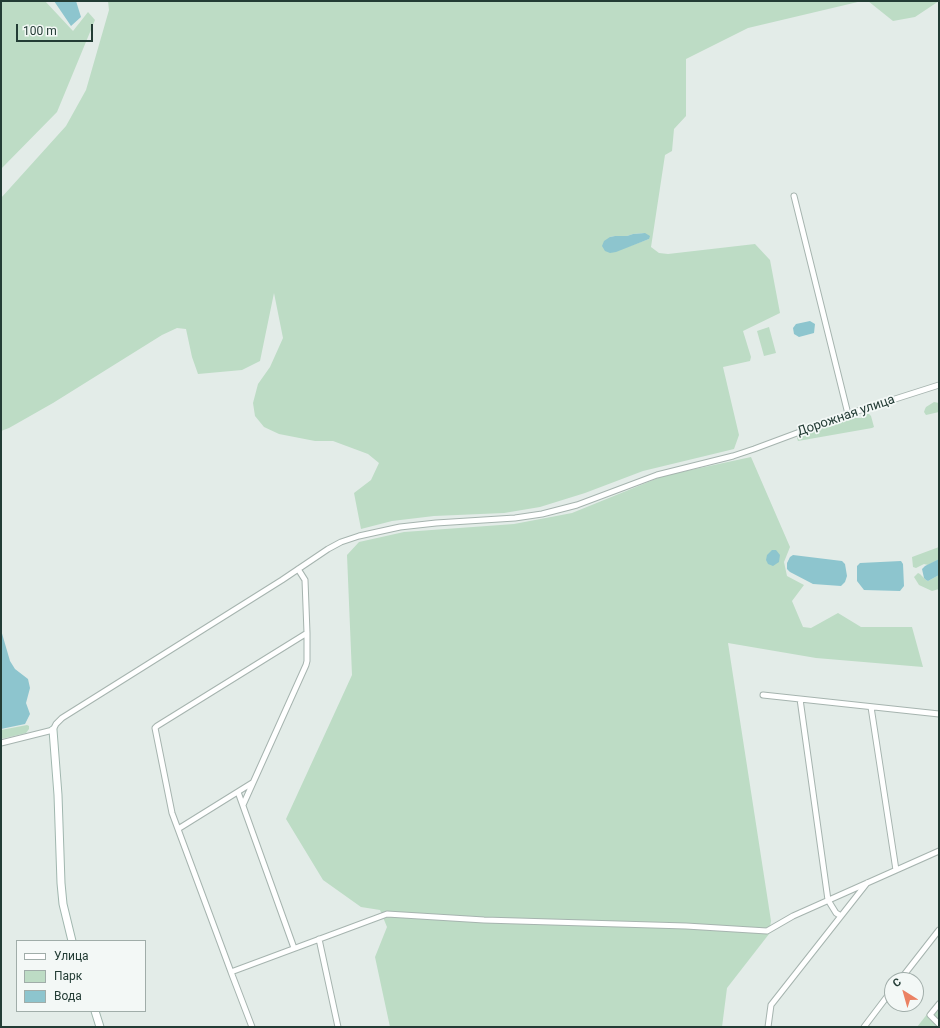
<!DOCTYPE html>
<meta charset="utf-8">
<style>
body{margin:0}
#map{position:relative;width:940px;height:1028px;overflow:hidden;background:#e3ece8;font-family:Roboto,sans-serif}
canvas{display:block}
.frame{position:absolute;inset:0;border:2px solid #233c35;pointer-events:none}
.legend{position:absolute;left:16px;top:940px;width:130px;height:72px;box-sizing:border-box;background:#f3f8f6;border:1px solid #a0ada9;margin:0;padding:5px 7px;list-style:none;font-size:12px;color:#233c35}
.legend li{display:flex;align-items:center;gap:8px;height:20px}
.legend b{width:20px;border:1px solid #a0ada9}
.north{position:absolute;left:884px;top:972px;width:40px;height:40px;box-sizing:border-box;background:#f3f8f6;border:1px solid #a0ada9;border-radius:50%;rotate:323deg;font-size:11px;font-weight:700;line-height:16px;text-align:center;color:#233c35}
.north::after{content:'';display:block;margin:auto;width:14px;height:18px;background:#eb8162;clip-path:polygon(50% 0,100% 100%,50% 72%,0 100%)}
.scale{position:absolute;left:16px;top:24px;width:77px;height:18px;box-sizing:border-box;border:2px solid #233c35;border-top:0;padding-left:5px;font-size:12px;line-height:14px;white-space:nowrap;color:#233c35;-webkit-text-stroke:3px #f3f8f6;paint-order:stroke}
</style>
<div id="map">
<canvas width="940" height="1028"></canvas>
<div class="frame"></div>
<ul class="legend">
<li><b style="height:5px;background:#fff"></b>Улица</li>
<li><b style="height:11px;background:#bddcc5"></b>Парк</li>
<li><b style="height:11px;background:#8dc5ce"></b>Вода</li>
</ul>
<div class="north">С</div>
<div class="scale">100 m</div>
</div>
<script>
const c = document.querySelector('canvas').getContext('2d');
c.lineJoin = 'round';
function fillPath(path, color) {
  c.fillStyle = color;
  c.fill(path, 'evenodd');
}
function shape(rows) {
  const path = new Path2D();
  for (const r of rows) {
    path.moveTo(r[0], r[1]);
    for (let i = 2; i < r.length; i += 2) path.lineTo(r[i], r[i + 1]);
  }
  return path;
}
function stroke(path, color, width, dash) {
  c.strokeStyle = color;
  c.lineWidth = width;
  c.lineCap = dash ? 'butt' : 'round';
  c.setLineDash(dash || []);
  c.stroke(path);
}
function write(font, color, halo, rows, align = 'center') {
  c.font = font + ' Roboto,sans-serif';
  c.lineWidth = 3.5;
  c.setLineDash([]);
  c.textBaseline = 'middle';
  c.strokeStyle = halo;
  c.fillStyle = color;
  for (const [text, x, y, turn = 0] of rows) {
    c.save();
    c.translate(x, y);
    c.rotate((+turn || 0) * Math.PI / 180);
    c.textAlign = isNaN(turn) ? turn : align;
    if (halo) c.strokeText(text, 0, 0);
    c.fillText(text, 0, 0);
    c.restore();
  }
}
fillPath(shape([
 [1,1,45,1,73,31,88,12,95,20,57,112,1,169],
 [108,1,862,1,748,28,686,59,686,116,674,129,672,151,665,155,651,247,659,253,668,254,755,244,770,260,780,313,743,331,751,357,750,361,723,367,739,435,734,449,643,471,585,493,540,507,504,513,434,516,392,521,361,529,354,493,371,480,379,463,368,454,333,441,315,441,279,434,264,427,255,416,253,403,258,384,270,367,283,338,274,293,260,361,242,370,198,374,192,357,186,329,177,328,162,335,53,403,9,428,1,431,1,198,66,126,86,90,109,10],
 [644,233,649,239,627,247,610,237,615,236,627,236,633,234],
 [868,1,939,1,915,17,893,21],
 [769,327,776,353,764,356,757,331],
 [934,402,939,403,939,412,926,415,924,412,925,409,926,407],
 [866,414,869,414,871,416,874,427,872,428,798,441,797,438,801,434,853,418,861,418],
 [751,457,790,547,784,562,787,576,804,585,792,601,803,627,811,628,838,613,861,627,912,627,923,667,816,658,728,643,771,921,769,934,727,988,722,1027,390,1027,375,957,387,927,380,910,361,907,323,880,286,819,352,675,347,555,359,542,404,532,514,524,572,513,663,476],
 [939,547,939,559,928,565,924,564,916,568,913,567,912,557],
 [918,573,920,574,926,580,928,581,939,575,939,589,932,591,919,585,914,577],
 [27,725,29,726,29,729,26,733,1,739,1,730],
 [939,999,939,1027,917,1027]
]), '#bddcc5');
fillPath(shape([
 [54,1,76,1,81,17,71,26],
 [645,233,650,236,649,239,616,252,610,253,605,251,602,246,604,241,610,237,615,236,627,236,633,234],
 [810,321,815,324,814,333,799,337,794,334,793,328,796,324],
 [772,550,776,550,780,555,779,562,773,566,768,564,766,560,767,555],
 [793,555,842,561,845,564,847,576,845,582,841,586,813,584,790,572,787,569,787,563,790,557],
 [939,559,939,575,928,581,926,580,924,578,922,569,925,566],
 [901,561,903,564,904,586,900,591,864,590,857,581,857,566,860,563],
 [1,630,10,661,15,669,28,679,30,688,26,703,30,714,25,724,1,729]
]), '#8dc5ce');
const street = shape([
 [794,196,848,414],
 [298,569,305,580,307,633],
 [763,695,939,714],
 [800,699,828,900,836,913,841,916],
 [871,707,896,870],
 [1,743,53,730,56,724,62,718,282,580,328,549,341,542,359,536,400,527,436,523,515,518,542,514,577,505,657,475,733,456,754,449,848,414,939,385],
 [238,792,294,948],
 [178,829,252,783],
 [319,939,338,1027],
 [231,972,172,813,155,728,157,726,307,633,307,661,306,665,243,805],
 [900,980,939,930],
 [939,1004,930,1015,939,1024],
 [252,1027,231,972,387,914,484,920,686,926,767,931,793,916,939,851],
 [768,1027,771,1005,867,883],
 [864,1027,892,990]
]);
const secondary = shape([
 [53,730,58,795,61,883,63,904,72,941],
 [95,1011,100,1027]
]);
stroke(street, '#a6b4af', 7);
stroke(secondary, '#a1b7af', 9);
stroke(street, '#fff', 5);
stroke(secondary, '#fff', 7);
write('13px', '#233c35', '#f3f8f6', [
 ["Дорожная улица",846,416,-19]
]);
</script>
